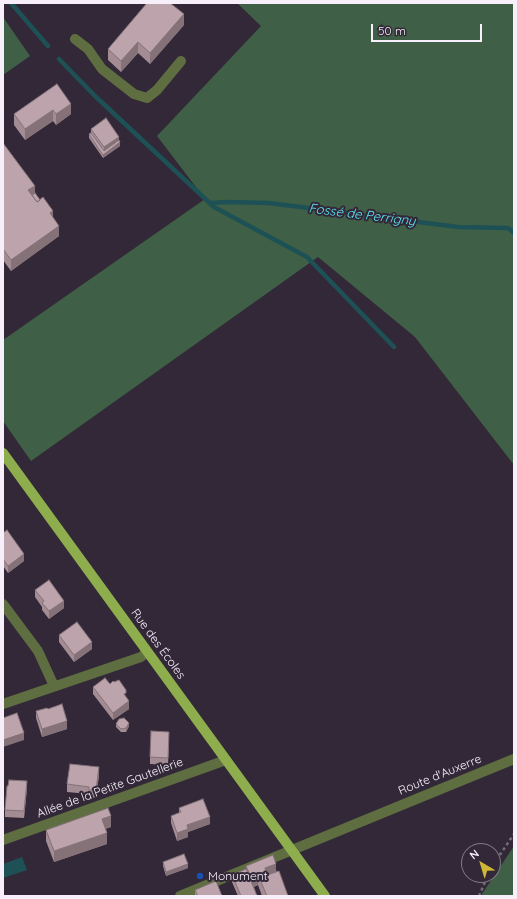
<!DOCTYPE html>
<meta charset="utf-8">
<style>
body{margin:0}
#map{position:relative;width:517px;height:899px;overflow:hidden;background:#322838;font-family:Quicksand,sans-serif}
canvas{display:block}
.frame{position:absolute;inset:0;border:4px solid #f7f0fb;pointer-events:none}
.north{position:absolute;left:461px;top:843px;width:40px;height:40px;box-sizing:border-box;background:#322838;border:1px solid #817886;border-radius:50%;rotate:322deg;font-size:11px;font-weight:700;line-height:16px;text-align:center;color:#f7f0fb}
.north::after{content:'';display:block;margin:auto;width:14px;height:18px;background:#d1b736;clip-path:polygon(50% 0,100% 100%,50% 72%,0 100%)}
.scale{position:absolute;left:371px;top:24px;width:111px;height:18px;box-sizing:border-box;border:2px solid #f7f0fb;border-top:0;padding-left:5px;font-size:12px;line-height:14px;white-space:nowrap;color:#f7f0fb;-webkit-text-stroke:3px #322838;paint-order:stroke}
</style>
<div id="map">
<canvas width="517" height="899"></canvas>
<div class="frame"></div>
<div class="north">N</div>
<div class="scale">50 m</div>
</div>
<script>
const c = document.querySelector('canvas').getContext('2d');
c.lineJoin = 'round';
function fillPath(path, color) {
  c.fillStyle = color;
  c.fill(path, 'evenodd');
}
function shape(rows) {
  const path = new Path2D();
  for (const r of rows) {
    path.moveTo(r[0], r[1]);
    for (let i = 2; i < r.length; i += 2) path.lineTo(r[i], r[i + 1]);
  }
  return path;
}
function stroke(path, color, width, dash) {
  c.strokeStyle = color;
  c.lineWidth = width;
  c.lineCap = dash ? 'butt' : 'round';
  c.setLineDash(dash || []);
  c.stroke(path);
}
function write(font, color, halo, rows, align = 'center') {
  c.font = font + ' Quicksand,sans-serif';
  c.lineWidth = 4;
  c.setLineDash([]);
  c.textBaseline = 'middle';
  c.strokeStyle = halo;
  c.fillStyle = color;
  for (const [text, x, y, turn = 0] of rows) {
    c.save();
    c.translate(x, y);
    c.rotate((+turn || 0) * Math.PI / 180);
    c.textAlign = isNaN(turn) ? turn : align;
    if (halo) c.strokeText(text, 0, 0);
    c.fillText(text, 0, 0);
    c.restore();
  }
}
fillPath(shape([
 [237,3,514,3,514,465,415,337,318,257,31,461,3,421,3,340,205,199,157,136,261,26],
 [3,17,30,56,3,75],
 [514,846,514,896,482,896,482,894]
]), '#3f6046');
fillPath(shape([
 [22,857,27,870,3,878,3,864]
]), '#1d5156');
stroke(shape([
 [11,3,48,46],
 [59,59,95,96,214,207,307,257,394,347],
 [209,203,229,202,269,203,458,227,508,228,514,233]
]), '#1d5156', 4.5);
stroke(shape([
 [493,865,514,834],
 [479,896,488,875]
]), '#766d7b', 2.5, [3, 3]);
stroke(shape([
 [75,39,88,49,102,69,134,94,147,98,157,90,181,61],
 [3,604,38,651,54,686],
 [3,704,141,657,147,652],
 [3,840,226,760],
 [180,896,514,759]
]), '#5e6e41', 10);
stroke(shape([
 [3,453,325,896]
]), '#8ead4d', 10);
fillPath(shape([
 [184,25,150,64,138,53,121,72,108,60,108,49],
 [57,84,71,114,56,125,53,121,25,140,14,125,14,114],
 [91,129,119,140,120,146,103,158,89,138,89,134,91,133],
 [3,143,35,193,53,218,59,236,11,271,3,260],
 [3,533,24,561,8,573,3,566],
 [35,590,64,608,49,619,42,610,42,607,35,597],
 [59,635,92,649,74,662,59,642],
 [110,684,126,698,129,709,113,720,93,694,93,687],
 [48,709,67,729,42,737,36,718,36,711],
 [116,724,129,726,126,732,121,732,116,727],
 [169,740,168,765,150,764,150,757],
 [99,775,96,798,89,797,89,794,67,792,67,784],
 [8,786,27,788,24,818,5,817,5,810],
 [179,808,210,824,188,832,188,837,177,841,171,823,171,816,179,813],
 [111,827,105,829,107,844,54,862,46,841,46,830],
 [163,862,188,868,166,876,163,866],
 [246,866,276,871,288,896,262,896,258,885,254,887,257,896,238,896,232,882,232,875,246,869],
 [195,890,222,896,195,896]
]), '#a38c93');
fillPath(shape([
 [184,14,184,25,150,64,150,53],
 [138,42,138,53,121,72,121,61],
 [71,104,71,114,56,125,56,114],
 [53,110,53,121,25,140,25,129],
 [119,137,119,143,120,142,120,146,103,158,103,155,104,154,104,147],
 [35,186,35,196,30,200,28,190],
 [53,211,53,222,50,213],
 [59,226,59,236,11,271,11,260],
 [24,554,24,561,8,573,8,566],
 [64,601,64,608,49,619,49,611],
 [92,642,92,649,74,662,74,655],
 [129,701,129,709,113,720,113,713],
 [67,721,67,729,42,737,42,729],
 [129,723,129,726,126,732,126,728],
 [24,733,24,740,3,747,3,740],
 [99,767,99,775,96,798,96,790],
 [27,781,27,788,24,818,24,811],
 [111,816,111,827,102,830,102,819],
 [210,817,210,824,188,832,188,837,177,841,177,833,187,825],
 [107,833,107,844,54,862,54,851],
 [188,864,188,868,166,876,166,872],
 [276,864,276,874,266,878,265,868],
 [258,875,258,885,251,888,251,877]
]), '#847278');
const building = shape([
 [147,3,170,3,184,14,150,53,138,42,121,61,108,49,147,3],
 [57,84,71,104,56,114,53,110,25,129,14,114,57,84],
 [106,118,119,137,104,147,91,129,106,118],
 [91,133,104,151,119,140,120,142,103,155,89,134,91,133],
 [3,143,35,186,28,190,37,202,43,197,53,211,50,213,59,226,11,260,3,249,3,143],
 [35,193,40,200,37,202,32,195,35,193],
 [7,530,24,554,8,566,3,559,3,533,7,530],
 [49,580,64,601,49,611,42,603,44,601,35,590,49,580],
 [77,622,92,642,74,655,59,635,77,622],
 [105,678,110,684,113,681,114,682,119,680,126,690,126,693,124,694,129,701,113,713,93,687,105,678],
 [62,704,67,721,42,729,36,711,47,708,48,709,62,704],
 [17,713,24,733,3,740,3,718,17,713],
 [124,718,129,723,126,728,121,729,116,724,119,719,124,718],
 [151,731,169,732,168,758,150,757,151,731],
 [70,764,99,767,96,790,89,790,89,787,67,784,70,764],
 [9,780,27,781,24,811,5,810,7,786,8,786,9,780],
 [203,799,210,817,187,825,188,829,177,833,171,816,181,812,179,808,203,799],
 [108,808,111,816,102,819,107,833,54,851,46,830,108,808],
 [184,854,188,864,166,872,163,862,184,854],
 [273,855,276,864,265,868,267,875,279,871,288,896,267,896,258,875,251,877,246,866,273,855],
 [246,869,257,896,241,896,232,875,246,869],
 [276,871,267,875,267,874,276,871],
 [216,881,222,896,198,896,195,890,216,881]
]);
fillPath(building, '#bda3ab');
stroke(building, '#847278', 1);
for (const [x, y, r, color] of [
 [200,876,4,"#1a4fb4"]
]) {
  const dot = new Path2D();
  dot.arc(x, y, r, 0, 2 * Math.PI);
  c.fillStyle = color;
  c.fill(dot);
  stroke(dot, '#322838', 1.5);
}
write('12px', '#f7f0fb', '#322838', [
 ["Rue des Écoles",158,644,54],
 ["Route d'Auxerre",440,775,-22],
 ["Allée de la Petite Gautellerie",110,788,-20]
]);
write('12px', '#f7f0fb', '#322838', [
 ["Monument",208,876]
], 'left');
write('italic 13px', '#5debf9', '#322838', [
 ["Fossé de Perrigny",362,215,7]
]);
</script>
